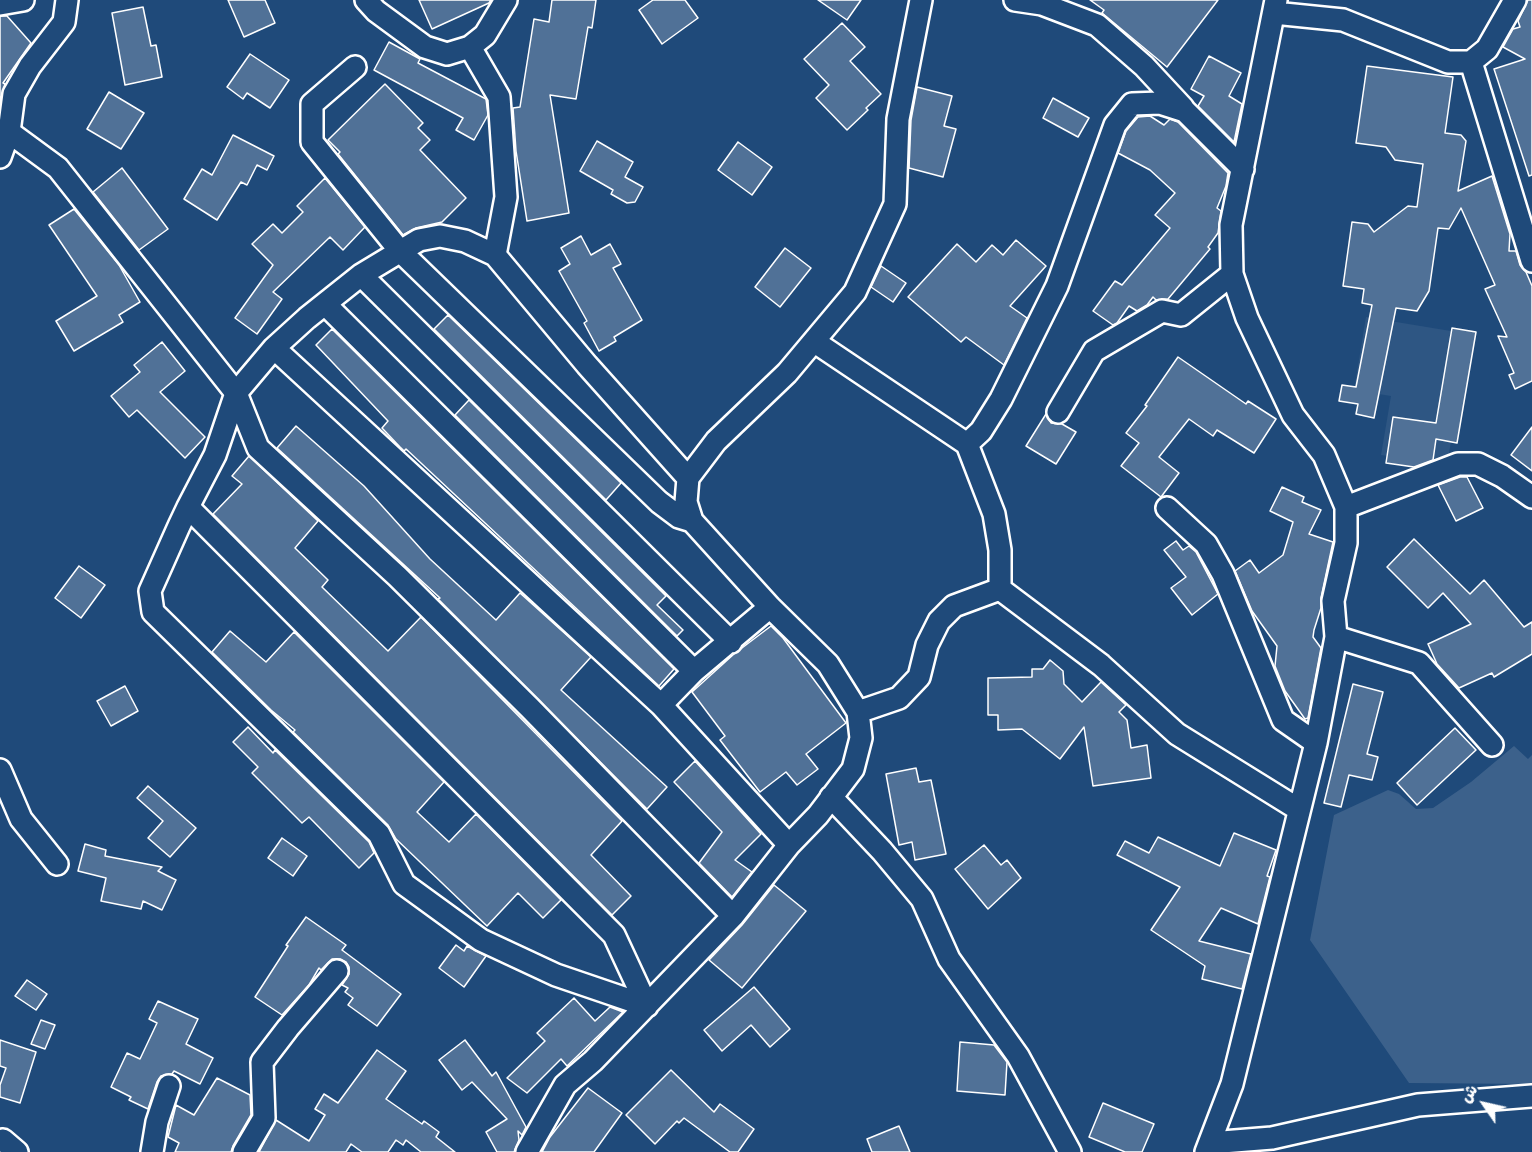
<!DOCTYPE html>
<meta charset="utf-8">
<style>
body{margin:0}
#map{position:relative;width:1532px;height:1152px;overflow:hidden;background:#1f4a7a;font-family:"Architects Daughter","Playpen Sans Arabic",sans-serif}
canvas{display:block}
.north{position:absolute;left:1454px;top:1074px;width:60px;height:60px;-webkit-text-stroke:4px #1f4a7a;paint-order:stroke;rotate:304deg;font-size:16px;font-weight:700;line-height:24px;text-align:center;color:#fff}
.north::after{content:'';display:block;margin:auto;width:21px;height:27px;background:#fff;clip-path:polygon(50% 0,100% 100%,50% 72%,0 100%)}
</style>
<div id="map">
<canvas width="1532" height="1152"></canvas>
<div class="north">ش</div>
</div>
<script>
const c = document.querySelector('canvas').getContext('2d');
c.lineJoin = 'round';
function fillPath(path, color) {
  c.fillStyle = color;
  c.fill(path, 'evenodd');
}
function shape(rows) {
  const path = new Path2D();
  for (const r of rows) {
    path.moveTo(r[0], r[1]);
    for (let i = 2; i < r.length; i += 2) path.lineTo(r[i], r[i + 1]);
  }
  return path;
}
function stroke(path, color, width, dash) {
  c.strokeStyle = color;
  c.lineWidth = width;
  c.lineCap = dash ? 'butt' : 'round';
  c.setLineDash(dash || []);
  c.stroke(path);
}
fillPath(shape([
 [1366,317,1469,334,1447,465,1381,455,1391,396,1354,390]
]), '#2e5683');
fillPath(shape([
 [1514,746,1528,759,1532,755,1532,1084,1409,1083,1310,940,1334,815,1388,790,1399,794,1416,809,1433,808,1471,782]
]), '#3c618b');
const building = shape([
 [228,0,265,0,275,23,244,37,228,0],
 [419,0,491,0,489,3,432,29,419,0],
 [552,0,596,0,592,28,588,27,576,99,550,95,569,213,527,221,516,151,513,108,520,107,534,19,549,22,552,0],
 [653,0,685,0,698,18,662,44,639,10,653,0],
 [818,0,861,0,847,20,818,0],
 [1090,0,1218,0,1167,67,1102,13,1104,10,1090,0],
 [1528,0,1532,0,1532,175,1529,176,1494,69,1525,59,1503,47,1513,29,1520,27,1518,21,1528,0],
 [143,7,151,46,156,45,162,77,125,85,112,13,143,7],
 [0,16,7,16,31,43,3,83,5,84,0,102,0,16],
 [842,23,865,47,850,61,881,94,866,108,868,110,847,130,816,98,829,85,804,59,842,23],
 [389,42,420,59,418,63,486,99,488,115,474,140,456,130,463,118,374,70,389,42],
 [250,54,289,80,270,108,247,93,243,99,227,87,250,54],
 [1209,56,1241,73,1229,96,1242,104,1234,142,1198,106,1204,96,1191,89,1209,56],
 [1367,66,1453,77,1445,133,1461,135,1466,141,1458,191,1492,176,1510,234,1509,251,1516,251,1520,265,1526,272,1532,286,1532,381,1515,389,1509,375,1514,373,1498,336,1507,337,1485,289,1495,285,1461,208,1449,229,1438,228,1429,291,1417,311,1396,308,1374,418,1356,414,1358,404,1339,401,1342,385,1356,387,1372,305,1362,303,1364,289,1343,286,1352,222,1368,224,1374,232,1408,206,1417,207,1423,164,1395,160,1386,147,1356,143,1367,66],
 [385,84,423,123,418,128,430,140,420,150,466,198,442,222,416,228,403,235,338,154,340,152,328,140,385,84],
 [917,87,952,96,944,126,956,129,943,177,909,168,911,120,917,87],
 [109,92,144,113,121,149,87,129,109,92],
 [1053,98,1089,118,1078,137,1043,118,1053,98],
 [1150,116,1164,125,1170,119,1178,122,1228,173,1226,186,1217,208,1221,211,1218,233,1208,247,1210,249,1168,299,1156,300,1153,297,1147,305,1137,311,1129,306,1117,323,1113,325,1093,311,1115,281,1122,285,1170,228,1155,215,1175,193,1150,170,1118,153,1126,131,1138,117,1150,116],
 [233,135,274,156,267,170,257,165,247,185,241,182,217,220,184,199,202,169,212,175,233,135],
 [597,141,633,162,625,177,643,187,635,202,627,203,611,194,613,190,580,171,597,141],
 [738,142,772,167,752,195,718,170,738,142],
 [122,168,168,229,139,250,93,192,122,168],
 [325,178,365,227,343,250,330,237,273,292,282,299,257,334,235,318,273,265,252,244,273,224,282,233,303,212,297,206,325,178],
 [74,209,119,265,140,302,119,315,123,322,74,351,56,321,97,296,49,225,74,209],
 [581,236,591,255,610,244,621,264,613,268,642,320,614,337,616,341,599,351,584,323,587,321,559,271,570,264,561,248,581,236],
 [1016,240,1046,266,1010,306,1027,318,1004,365,966,337,961,342,908,297,957,244,976,262,992,245,1003,255,1016,240],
 [785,248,811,268,780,307,755,287,785,248],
 [881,266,906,283,893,302,871,287,881,266],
 [448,315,621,483,606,500,434,329,448,315],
 [1452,328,1476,332,1457,443,1436,439,1433,460,1414,467,1386,463,1393,417,1436,423,1452,328],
 [332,329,674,669,659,686,406,449,404,451,400,447,382,428,388,421,316,345,332,329],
 [162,342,185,371,160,392,205,437,185,458,137,410,129,417,111,396,140,372,134,365,162,342],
 [1178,357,1246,404,1248,401,1276,419,1254,453,1217,430,1213,436,1189,419,1159,457,1179,473,1161,497,1121,466,1139,443,1126,433,1147,406,1145,405,1178,357],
 [469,400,666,596,657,605,683,630,677,636,455,415,469,400],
 [1046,414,1051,423,1062,424,1076,432,1056,464,1026,446,1046,414],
 [296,426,364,486,430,559,496,620,520,593,591,657,561,690,667,787,647,809,438,599,440,598,277,448,296,426],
 [1532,427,1532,471,1511,455,1532,427],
 [249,456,318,521,295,548,328,580,322,587,388,651,421,617,622,821,591,855,631,896,612,915,213,514,242,484,232,476,249,456],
 [1460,477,1467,477,1483,508,1456,521,1438,485,1460,477],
 [1282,487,1304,497,1302,502,1321,510,1309,534,1333,542,1321,598,1321,608,1314,630,1313,637,1321,648,1308,718,1305,719,1285,691,1275,666,1277,646,1252,611,1235,571,1250,560,1259,573,1283,555,1293,522,1270,511,1282,487],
 [1414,539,1470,594,1484,580,1524,627,1532,622,1532,654,1494,677,1492,673,1459,688,1437,664,1428,644,1471,624,1443,593,1428,608,1387,567,1414,539],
 [1176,541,1183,550,1189,546,1196,552,1218,594,1192,615,1171,588,1186,577,1164,550,1176,541],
 [79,566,105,585,81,618,55,598,79,566],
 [771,626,783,638,846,723,806,754,818,769,797,785,786,772,760,792,720,740,725,736,692,692,734,654,771,626],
 [230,631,266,662,294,632,444,782,417,812,449,842,476,814,561,900,543,918,518,893,487,926,396,839,388,825,293,732,295,730,271,710,212,652,230,631],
 [1050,660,1063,671,1064,684,1082,702,1101,682,1126,705,1119,712,1127,720,1131,748,1147,745,1151,778,1093,786,1084,727,1060,759,1022,729,998,730,998,715,988,715,988,678,1032,677,1032,669,1043,669,1050,660],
 [1353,684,1383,692,1367,754,1378,757,1372,780,1349,775,1341,807,1324,803,1353,684],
 [125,686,138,711,111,726,97,701,125,686],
 [248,727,273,753,275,750,369,842,374,853,359,868,309,817,302,823,252,773,258,767,233,742,248,727],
 [1455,728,1476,750,1417,805,1397,783,1455,728],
 [695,761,761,834,735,860,752,872,732,897,699,863,722,832,674,782,695,761],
 [916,768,919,782,931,780,946,854,915,860,912,842,899,845,886,774,916,768],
 [148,786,196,828,170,857,148,838,163,821,137,798,148,786],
 [1234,833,1276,850,1267,876,1270,877,1258,924,1221,908,1199,941,1251,954,1242,989,1202,979,1205,966,1151,930,1180,887,1117,855,1125,841,1149,853,1158,837,1220,866,1234,833],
 [282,838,307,856,293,876,268,858,282,838],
 [85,844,106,850,105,856,162,867,158,871,176,880,162,910,143,901,141,909,101,901,106,878,78,871,85,844],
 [984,845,1001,865,1007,860,1021,878,988,909,955,869,984,845],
 [774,885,806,911,742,988,709,960,742,925,774,885],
 [306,917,346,945,342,950,401,994,377,1026,348,1005,353,998,345,992,348,988,342,985,349,974,349,967,346,962,340,959,332,959,321,970,319,968,309,985,282,1015,255,997,288,946,286,945,306,917],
 [456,945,464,951,467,946,486,956,464,987,439,968,456,945],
 [27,980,47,994,36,1010,15,996,27,980],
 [754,987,790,1029,770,1047,751,1025,722,1051,704,1030,754,987],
 [574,998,595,1021,610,1007,623,1012,567,1066,561,1059,527,1093,507,1078,545,1041,537,1033,574,998],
 [158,1001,198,1019,186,1044,213,1058,200,1084,174,1071,172,1074,161,1076,157,1082,148,1109,129,1100,131,1097,111,1087,127,1053,140,1059,157,1023,149,1019,158,1001],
 [41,1020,55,1025,45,1049,31,1044,41,1020],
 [0,1040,36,1052,20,1103,0,1097,0,1085,6,1068,0,1066,0,1040],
 [465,1040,492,1076,496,1072,526,1127,522,1135,518,1131,519,1140,514,1152,497,1152,486,1132,507,1119,472,1082,462,1090,439,1060,465,1040],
 [960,1042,994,1045,1007,1062,1005,1095,957,1091,960,1042],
 [377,1050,406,1071,386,1099,422,1124,424,1121,439,1132,436,1137,455,1152,421,1152,406,1140,403,1145,396,1140,388,1152,362,1152,351,1144,346,1152,259,1152,276,1120,309,1141,325,1115,315,1109,324,1094,338,1103,377,1050],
 [671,1070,714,1112,720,1104,754,1129,738,1152,730,1152,684,1118,679,1123,677,1121,655,1144,626,1115,671,1070],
 [217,1078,250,1095,251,1115,233,1146,231,1152,175,1152,179,1143,168,1137,176,1105,194,1115,217,1078],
 [588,1088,622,1113,594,1152,542,1152,550,1137,588,1088],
 [1103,1103,1154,1124,1142,1152,1125,1152,1089,1137,1103,1103],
 [899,1126,910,1152,872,1152,867,1139,899,1126]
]);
fillPath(building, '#507197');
stroke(building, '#fff', 1.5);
const minor = shape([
 [366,0,376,11,425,47,447,54,470,47,485,35,506,0],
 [1015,0,1042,4,1097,25,1144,66,1183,108],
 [0,4,23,0],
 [1274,13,1343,20,1448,62,1471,62,1487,49,1515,0],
 [470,47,499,97,506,197,495,255],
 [1471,62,1532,261],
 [355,67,312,104,312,142,400,251,659,502,679,517,692,521],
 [9,132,58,168,236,393,258,448,398,577,530,708,733,916],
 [0,157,9,132,14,94,30,66,64,22,67,0],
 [361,275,731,642],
 [325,304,694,671],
 [815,342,967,444,994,514,1000,550,1000,589],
 [274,348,661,705],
 [1058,412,1094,351,1162,311,1181,315,1232,274],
 [967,444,981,431,1001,399,1057,286,1115,125,1132,104,1160,103,1185,111,1243,169],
 [188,507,614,935,647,1006,556,975,481,940,404,884,379,834,153,612,150,591,179,526,188,507,215,455,236,393,274,348,307,318,361,275,419,240,440,236,465,241,495,255,587,365,688,478],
 [1346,507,1458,464,1478,464,1502,476,1532,497],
 [1167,508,1206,544,1223,574,1283,720,1316,743],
 [1000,589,1101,665,1177,734,1298,809],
 [770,607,694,671,661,705,789,845],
 [1336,637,1419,663,1492,745],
 [858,712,899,698,919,677,927,645,939,621,954,606,1000,589],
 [0,770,21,819,57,864],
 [831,797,882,851,922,899,949,959,1018,1056,1070,1152],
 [3,1140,17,1152],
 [1210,1143,1272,1138,1418,1105,1532,1096],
 [152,1152,157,1122,169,1086],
 [244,1152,264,1118,262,1062,288,1028,337,971],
 [527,1152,565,1085,593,1061,733,916,789,845,818,815,853,769,861,738,858,712,828,664,770,607,692,521,686,502,688,478,716,441,787,373,855,292,895,204,898,119,921,0],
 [1206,1152,1232,1084,1316,743,1336,637,1333,601,1346,543,1346,507,1324,455,1293,415,1247,318,1232,274,1231,225,1276,0]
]);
stroke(minor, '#fff', 26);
stroke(minor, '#1f4a7a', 21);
</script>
